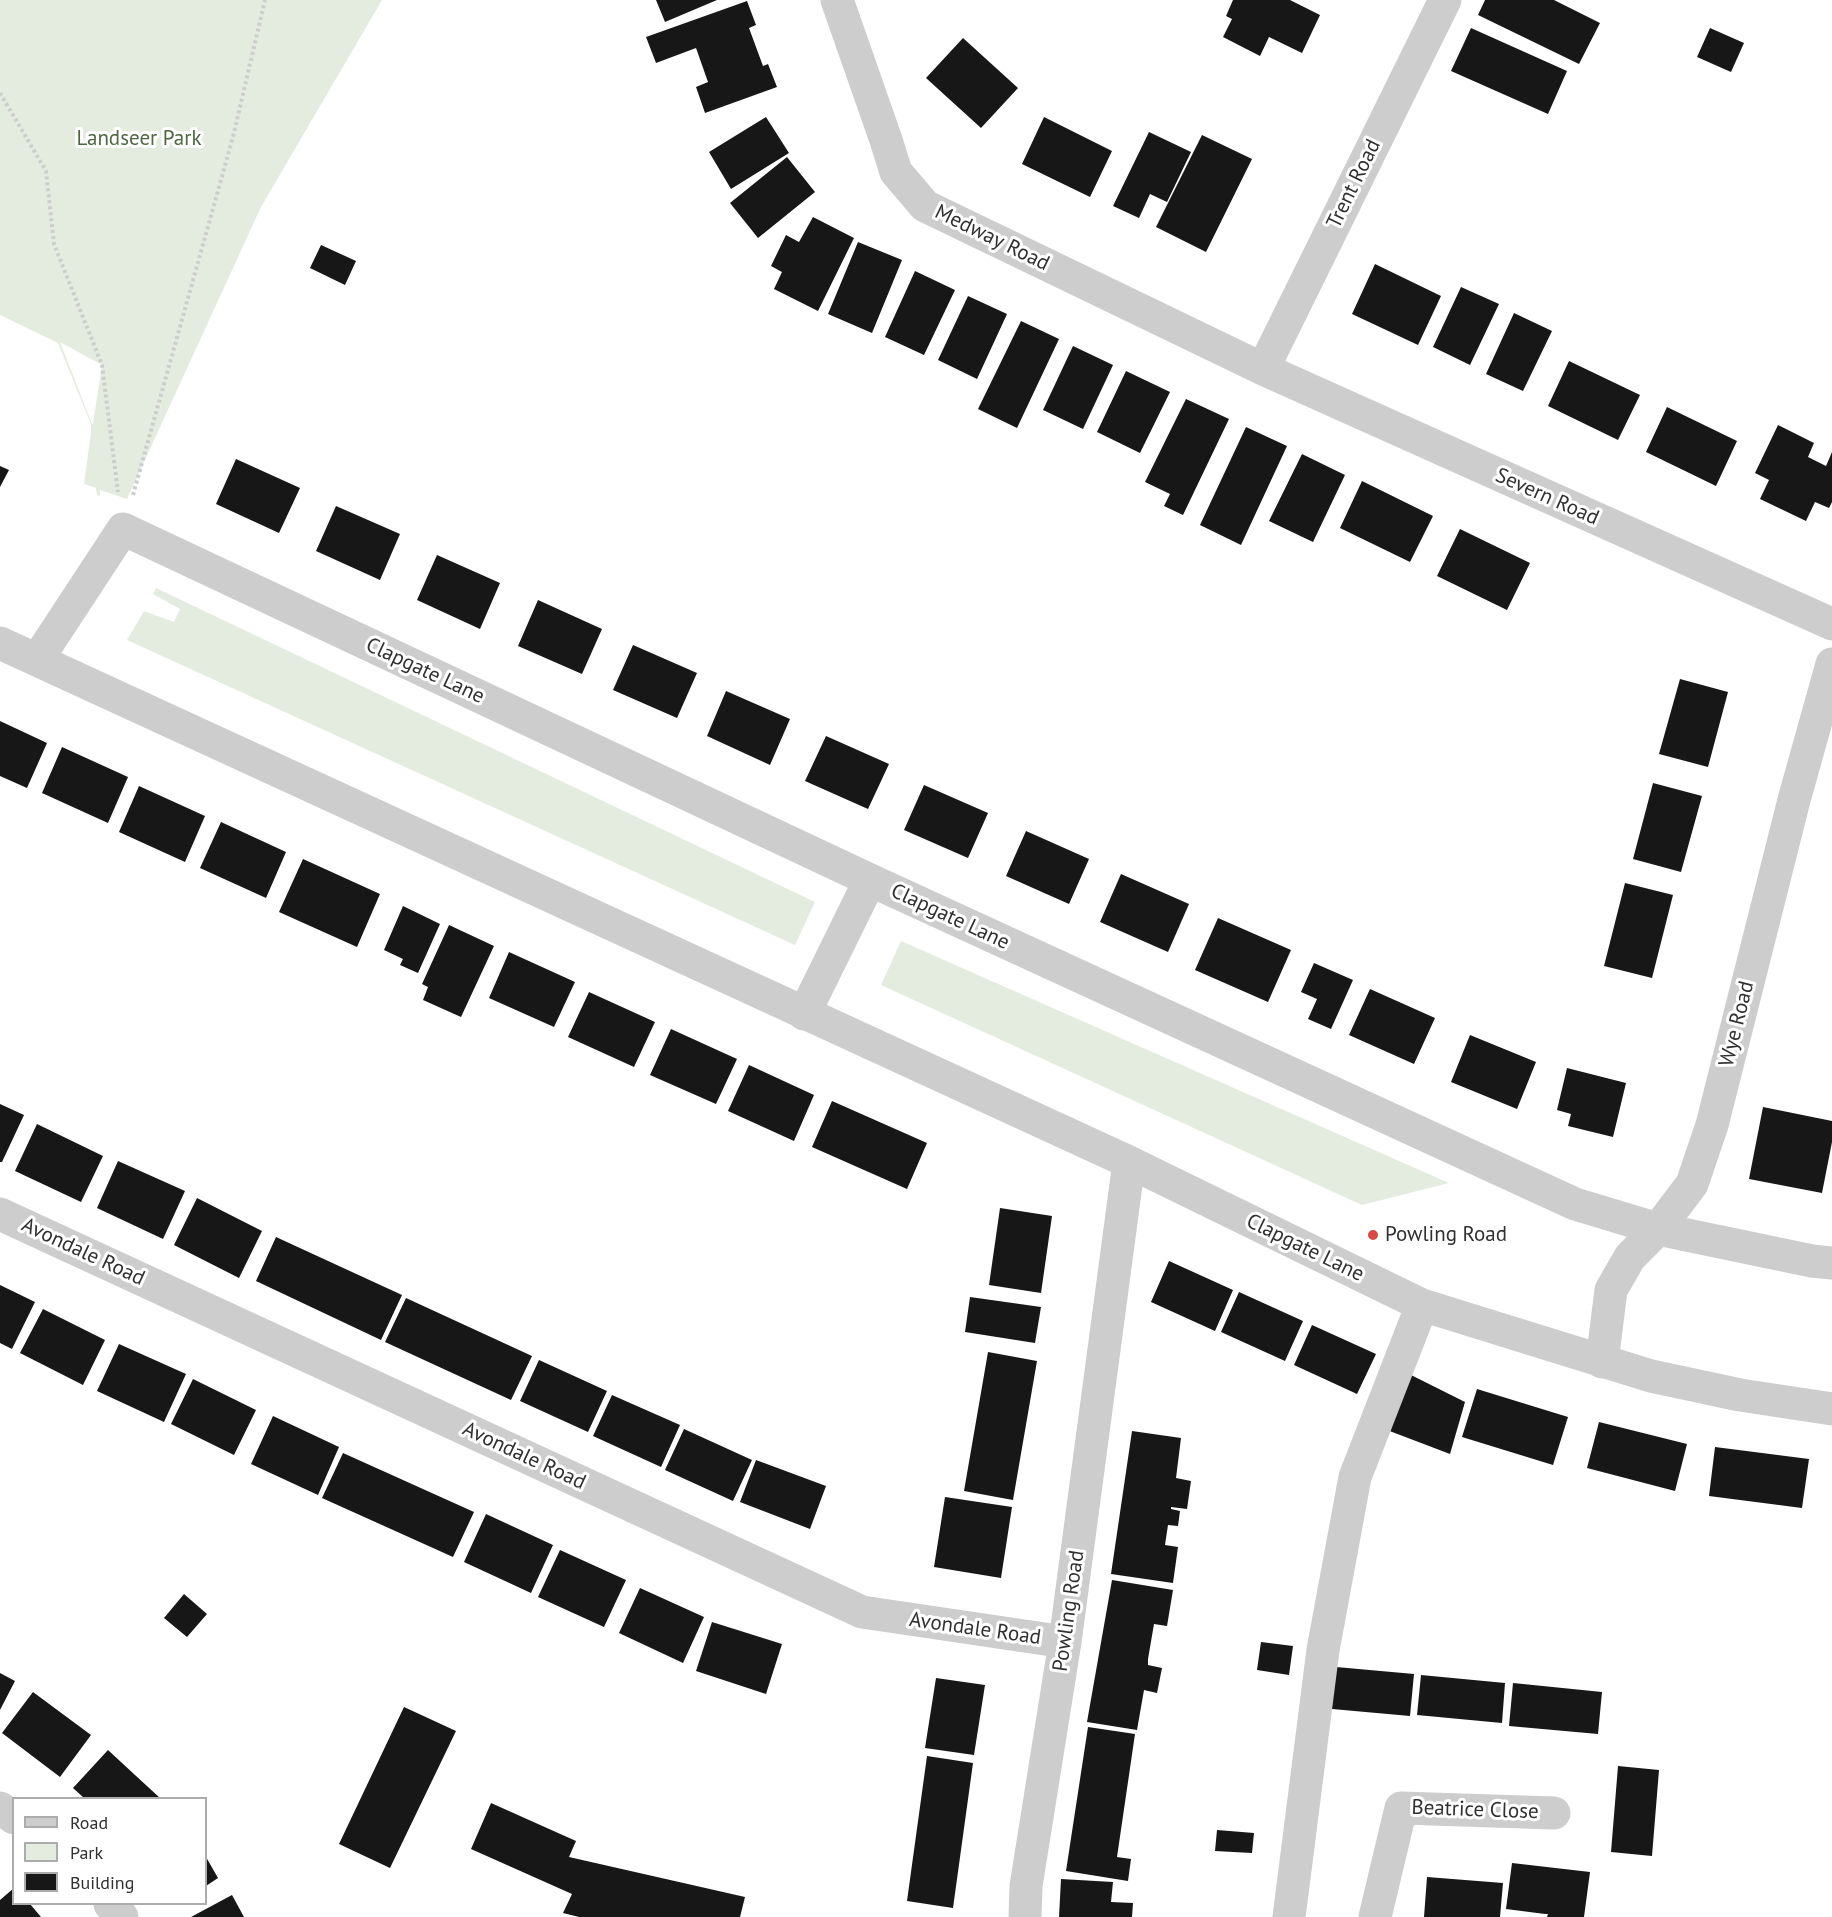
<!DOCTYPE html>
<style>
body{margin:0}
#map{position:relative;width:1832px;height:1917px;overflow:hidden;background:#fff;font-family:"PT Sans",sans-serif}
canvas{display:block}
.legend{position:absolute;left:12px;top:1797px;width:195px;height:108px;box-sizing:border-box;background:#fff;border:2px solid #acacac;margin:0;padding:8px 10px;list-style:none;font-size:18px;color:#303030}
.legend li{display:flex;align-items:center;gap:12px;height:30px}
.legend b{width:30px;border:2px solid #acacac}
</style>
<div id="map">
<canvas width="1832" height="1917"></canvas>
<ul class="legend">
<li><b style="height:8px;background:#cdcdcd"></b>Road</li>
<li><b style="height:16px;background:#e4ecdf"></b>Park</li>
<li><b style="height:16px;background:#171717"></b>Building</li>
</ul>
</div>
<script>
const c = document.querySelector('canvas').getContext('2d');
c.lineJoin = 'round';
function fillPath(path, color) {
  c.fillStyle = color;
  c.fill(path, 'evenodd');
}
function shape(rows) {
  const path = new Path2D();
  for (const r of rows) {
    path.moveTo(r[0], r[1]);
    for (let i = 2; i < r.length; i += 2) path.lineTo(r[i], r[i + 1]);
  }
  return path;
}
function stroke(path, color, width, dash) {
  c.strokeStyle = color;
  c.lineWidth = width;
  c.lineCap = dash ? 'butt' : 'round';
  c.setLineDash(dash || []);
  c.stroke(path);
}
function write(font, color, halo, rows, align = 'center') {
  c.font = font + ' "PT Sans",sans-serif';
  c.lineWidth = 6;
  c.setLineDash([]);
  c.textBaseline = 'middle';
  c.strokeStyle = halo;
  c.fillStyle = color;
  for (const [text, x, y, turn = 0] of rows) {
    c.save();
    c.translate(x, y);
    c.rotate((+turn || 0) * Math.PI / 180);
    c.textAlign = isNaN(turn) ? turn : align;
    if (halo) c.strokeText(text, 0, 0);
    c.fillText(text, 0, 0);
    c.restore();
  }
}
fillPath(shape([
 [0,0,382,0,261,207,127,499,100,490,100,496,97,495,96,488,84,484,91,433,91,424,58,343,0,315],
 [60,342,102,365,93,424,92,424],
 [156,588,815,902,795,945,127,640,144,611,174,622,180,609,153,594],
 [901,941,1449,1183,1362,1205,881,985]
]), '#e4ecdf');
fillPath(shape([
 [656,0,717,0,665,22],
 [1233,0,1290,0,1320,15,1302,53,1269,37,1260,56,1223,37,1232,19,1226,16],
 [1485,0,1554,0,1600,23,1579,64,1478,15],
 [747,1,756,25,749,28,763,66,768,64,777,87,705,113,696,87,708,82,696,48,656,63,646,37],
 [1471,28,1567,71,1548,114,1451,71],
 [1710,28,1744,43,1731,72,1697,57],
 [963,38,1018,88,981,128,926,78],
 [766,117,789,153,731,189,709,152],
 [1044,117,1112,151,1090,197,1022,164],
 [1149,132,1191,152,1167,202,1150,194,1139,218,1113,206],
 [1202,135,1252,159,1206,252,1156,227],
 [787,157,815,192,758,238,730,203],
 [813,217,854,238,818,311,774,289,782,272,771,266,786,235,799,242],
 [858,242,902,260,872,333,828,314],
 [321,245,356,261,345,285,310,268],
 [1375,264,1441,296,1418,345,1352,314],
 [915,271,955,290,924,355,885,337],
 [1461,287,1499,304,1470,365,1433,347],
 [968,296,1007,314,977,379,938,360],
 [1514,313,1552,331,1523,391,1486,374],
 [1021,321,1059,339,1017,428,978,409],
 [1073,346,1113,365,1083,429,1043,410],
 [1569,361,1640,395,1618,440,1548,406],
 [1126,371,1170,392,1140,453,1097,432],
 [1186,399,1229,419,1183,515,1164,506,1170,494,1145,482],
 [1667,407,1737,441,1716,486,1646,452],
 [1778,425,1814,443,1808,457,1826,466,1832,452,1832,502,1829,508,1815,502,1806,521,1760,499,1769,480,1755,473],
 [1246,427,1287,446,1241,545,1200,525],
 [1302,454,1345,475,1313,542,1269,521],
 [236,459,300,488,279,533,216,504],
 [0,466,9,470,0,487],
 [1362,481,1433,516,1410,562,1340,528],
 [336,506,400,534,380,580,316,551],
 [1460,529,1530,563,1507,610,1437,576],
 [437,555,500,583,480,629,417,600],
 [538,600,602,629,582,674,518,646],
 [633,645,697,673,677,718,613,690],
 [1680,679,1728,692,1708,767,1659,754],
 [726,691,790,719,770,765,707,736],
 [0,721,47,743,27,788,0,776],
 [826,736,889,764,868,809,805,781],
 [62,747,128,777,108,823,42,793],
 [1653,783,1702,796,1681,872,1633,859],
 [924,785,988,813,968,858,904,830],
 [139,786,205,816,185,862,119,832],
 [221,822,286,852,266,898,200,868],
 [1026,831,1089,859,1069,904,1006,876],
 [303,859,380,894,357,947,279,912],
 [1121,874,1189,904,1168,952,1100,922],
 [1625,883,1673,895,1652,978,1604,966],
 [403,906,440,924,418,973,400,965,403,959,384,950],
 [1218,918,1291,950,1268,1002,1195,970],
 [449,925,494,946,461,1017,423,1000,428,987,422,984],
 [509,952,575,982,554,1027,489,998],
 [1314,963,1353,980,1331,1029,1308,1019,1317,999,1301,992],
 [1370,989,1435,1018,1414,1064,1349,1035],
 [589,992,655,1022,634,1067,568,1037],
 [671,1029,737,1059,716,1104,650,1075],
 [1470,1035,1536,1062,1517,1109,1451,1082],
 [749,1065,814,1095,794,1141,728,1111],
 [1567,1068,1626,1083,1613,1137,1568,1126,1571,1114,1557,1110],
 [832,1101,927,1143,907,1189,812,1147],
 [0,1104,24,1115,2,1162,0,1162],
 [1763,1107,1832,1121,1832,1142,1822,1193,1749,1179],
 [37,1124,103,1156,81,1202,15,1171],
 [118,1161,185,1191,163,1239,97,1208],
 [197,1198,262,1231,239,1278,174,1245],
 [1000,1208,1052,1216,1041,1293,989,1285],
 [276,1237,402,1295,381,1340,256,1281],
 [1169,1261,1233,1290,1215,1331,1151,1302],
 [0,1285,35,1302,12,1349,0,1343],
 [1239,1292,1303,1321,1285,1361,1221,1332],
 [970,1297,1041,1307,1035,1343,965,1332],
 [406,1298,532,1356,511,1400,385,1342],
 [43,1309,105,1340,83,1385,20,1353],
 [1312,1325,1376,1354,1357,1394,1294,1365],
 [119,1344,186,1374,164,1422,97,1391],
 [988,1352,1037,1361,1013,1500,964,1491],
 [539,1360,607,1391,588,1432,520,1401],
 [1411,1375,1465,1402,1450,1454,1387,1430],
 [193,1379,256,1410,234,1455,171,1424],
 [1477,1389,1568,1417,1553,1465,1462,1437],
 [612,1395,680,1425,661,1467,593,1436],
 [273,1416,339,1447,318,1495,251,1464],
 [1599,1422,1687,1444,1675,1491,1587,1468],
 [684,1429,752,1460,733,1501,665,1470],
 [1132,1431,1181,1438,1176,1478,1191,1481,1187,1509,1171,1507,1171,1509,1180,1511,1178,1526,1168,1525,1165,1545,1178,1547,1173,1583,1111,1574],
 [1715,1447,1809,1459,1802,1508,1709,1496],
 [343,1453,474,1512,453,1557,322,1498],
 [756,1460,826,1486,810,1529,740,1502],
 [945,1497,1012,1507,1001,1578,934,1567],
 [486,1514,553,1545,531,1593,464,1562],
 [560,1550,626,1580,604,1627,538,1597],
 [1112,1580,1173,1590,1167,1626,1154,1624,1148,1659,1148,1665,1162,1668,1157,1693,1144,1690,1137,1730,1087,1722],
 [640,1588,704,1617,683,1663,619,1633],
 [184,1594,207,1614,187,1637,164,1618],
 [712,1622,782,1644,766,1694,696,1671],
 [1261,1642,1293,1646,1289,1675,1257,1670],
 [1325,1666,1414,1674,1410,1716,1321,1708],
 [0,1673,15,1681,0,1710],
 [1421,1675,1505,1683,1502,1723,1417,1715],
 [936,1678,985,1685,974,1755,925,1748],
 [1513,1683,1602,1692,1598,1734,1509,1726],
 [33,1692,91,1735,60,1777,2,1733],
 [404,1707,456,1731,390,1868,339,1844],
 [1088,1727,1135,1734,1117,1857,1131,1859,1128,1881,1066,1871],
 [108,1750,135,1775,160,1798,84,1798,73,1788],
 [927,1756,973,1763,953,1908,907,1901],
 [1618,1766,1659,1770,1652,1856,1611,1852],
 [491,1803,576,1841,569,1857,745,1897,740,1917,579,1917,563,1913,572,1894,471,1849],
 [1217,1830,1254,1833,1252,1853,1215,1851],
 [206,1857,218,1878,206,1886],
 [1512,1863,1590,1872,1584,1917,1547,1917,1548,1914,1545,1914,1506,1909],
 [1427,1877,1503,1883,1500,1917,1424,1917],
 [1061,1879,1113,1882,1111,1902,1133,1903,1132,1917,1059,1917],
 [14,1888,14,1904,30,1904,41,1917,0,1917,0,1900],
 [232,1895,244,1917,191,1917]
]), '#171717');
stroke(shape([
 [0,93,46,171,54,244,102,365,118,492],
 [133,495,233,137,265,0]
]), '#cdcdcd', 4, [3, 3]);
stroke(shape([
 [837,0,886,140,896,172,925,206,1263,369,1832,624],
 [1263,369,1445,0],
 [0,643,1129,1162,1422,1305,1651,1376,1740,1395,1832,1409],
 [37,660,123,529,870,880,1575,1204,1658,1229,1812,1261,1832,1263],
 [804,1014,870,880],
 [0,1214,862,1612,1065,1642],
 [1602,1362,1611,1290,1630,1257,1658,1229,1692,1184,1712,1125,1794,800,1832,664],
 [0,1808,14,1818],
 [110,1904,122,1917],
 [1025,1917,1026,1886,1065,1642,1129,1162],
 [1289,1917,1323,1650,1355,1477,1422,1305],
 [1375,1917,1401,1808,1554,1813]
]), '#cdcdcd', 33);
for (const [x, y, r, color] of [
 [1373,1235,6,"#d84b42"]
]) {
  const dot = new Path2D();
  dot.arc(x, y, r, 0, 2 * Math.PI);
  c.fillStyle = color;
  c.fill(dot);
  stroke(dot, '#fff', 2);
}
write('21px', '#4e6941', '#fff', [
 ["Landseer Park",139,139]
]);
write('21px', '#303030', '#fff', [
 ["Trent Road",1354,184,-64],
 ["Medway Road",992,238,26],
 ["Severn Road",1547,497,24],
 ["Clapgate Lane",425,671,25],
 ["Clapgate Lane",950,917,25],
 ["Wye Road",1737,1024,-76],
 ["Clapgate Lane",1305,1248,26],
 ["Avondale Road",83,1252,25],
 ["Avondale Road",524,1456,25],
 ["Powling Road",1069,1611,-82],
 ["Avondale Road",975,1629,8],
 ["Beatrice Close",1475,1810,2]
]);
write('21px', '#303030', '#fff', [
 ["Powling Road",1385,1235]
], 'left');
</script>
